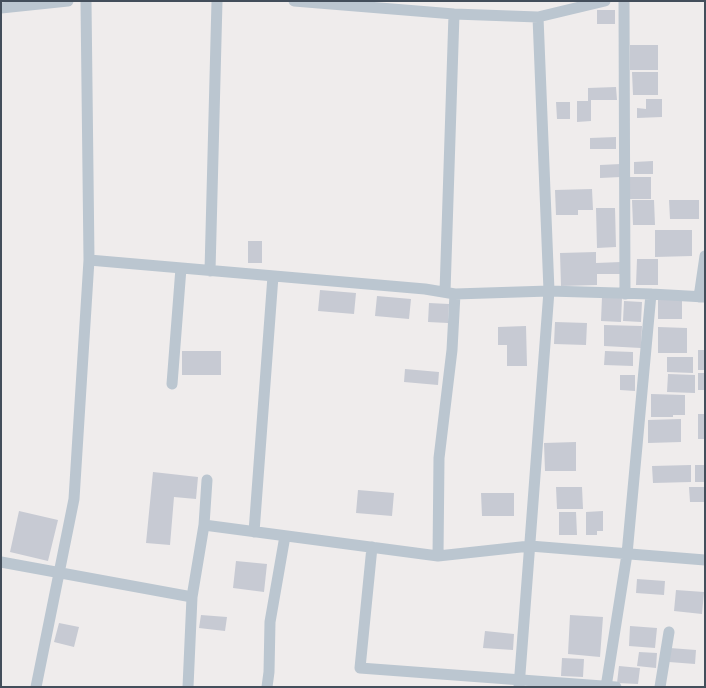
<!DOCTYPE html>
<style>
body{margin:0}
#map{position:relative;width:706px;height:688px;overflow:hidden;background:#efecec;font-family:"Fira Sans Condensed",sans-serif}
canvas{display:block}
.frame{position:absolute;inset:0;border:2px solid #434e5b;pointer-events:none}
</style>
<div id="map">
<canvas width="706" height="688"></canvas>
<div class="frame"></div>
</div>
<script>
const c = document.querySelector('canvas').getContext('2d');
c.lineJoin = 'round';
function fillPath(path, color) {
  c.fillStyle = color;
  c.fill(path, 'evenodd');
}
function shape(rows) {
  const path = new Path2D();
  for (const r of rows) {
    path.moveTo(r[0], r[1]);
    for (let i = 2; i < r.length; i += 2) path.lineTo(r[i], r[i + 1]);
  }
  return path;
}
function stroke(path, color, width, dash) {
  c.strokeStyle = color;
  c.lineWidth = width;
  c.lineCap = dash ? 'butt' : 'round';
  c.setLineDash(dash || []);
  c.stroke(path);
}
fillPath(shape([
 [597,10,615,10,615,24,597,24],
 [630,45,658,45,658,70,630,70],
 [632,72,658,72,658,95,633,95],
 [616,87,617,100,591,100,591,121,577,122,577,101,588,101,588,88],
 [646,99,662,99,662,117,637,118,637,108,646,109],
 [556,102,570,102,570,119,557,119],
 [616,137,616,149,590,149,590,138],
 [653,161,653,174,634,174,634,162],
 [621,164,621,177,600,178,600,165],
 [630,177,651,177,651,199,630,199],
 [592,189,593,210,578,210,578,215,556,215,555,190],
 [632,200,654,200,655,225,633,225],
 [669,200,699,200,699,219,670,219],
 [596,208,615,208,616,247,597,248],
 [655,230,692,230,692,256,655,257],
 [248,241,262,241,262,263,248,263],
 [596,252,596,263,621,262,621,274,597,274,597,285,561,286,560,253],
 [637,259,658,259,658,285,636,285],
 [320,290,356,293,354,314,318,311],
 [377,296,411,299,409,319,375,316],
 [602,297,622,298,621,322,601,321],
 [658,299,682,300,682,319,658,319],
 [624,301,642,302,641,322,623,321],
 [429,303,449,304,448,323,428,322],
 [555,322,587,323,586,345,554,344],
 [604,325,642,326,641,348,604,346],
 [526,326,527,366,507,366,507,345,498,345,498,327],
 [658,327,687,328,687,353,658,353],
 [698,350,705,350,705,370,698,370],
 [182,351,221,351,221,375,182,375],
 [605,351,633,352,633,366,604,365],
 [667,357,693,357,693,373,667,372],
 [405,369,439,372,438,385,404,382],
 [698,373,705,373,705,390,698,390],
 [668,374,695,375,695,393,667,392],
 [620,375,635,375,635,391,620,390],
 [651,394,685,395,685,415,673,415,673,417,651,417],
 [698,414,705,414,705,439,698,439],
 [681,419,681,442,648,443,648,420],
 [576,442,576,471,545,471,544,443],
 [691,465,691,482,653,483,652,466],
 [695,465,705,465,705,482,695,482],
 [153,472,198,477,196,499,174,497,170,545,146,543],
 [556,487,582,487,583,509,557,509],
 [689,487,705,487,705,502,690,502],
 [358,490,394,493,392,516,356,513],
 [481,493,514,493,514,516,482,516],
 [19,511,58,520,48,561,10,552],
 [603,511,603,531,597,531,597,535,586,535,586,512],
 [559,512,576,512,577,535,559,535],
 [236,561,267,564,264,592,233,588],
 [637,579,665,581,664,595,636,593],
 [676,590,704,592,702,614,674,611],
 [201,615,227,617,225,631,199,628],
 [570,615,603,617,600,657,568,654],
 [59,623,79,627,74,647,54,642],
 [630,626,657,628,655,648,629,646],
 [485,631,514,634,513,650,483,648],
 [670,648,696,650,695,664,669,662],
 [639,652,657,653,656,668,637,666],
 [562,658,584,659,583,677,561,676],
 [619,666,640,668,638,684,617,683]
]), '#c7cad3');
stroke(shape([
 [294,1,454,14,538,17,605,1],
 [624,1,625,294],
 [1,8,68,1],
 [89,260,425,289,455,294,549,291,651,294,705,297],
 [210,271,217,1],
 [445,292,454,14],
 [699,297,705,256],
 [172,384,181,268],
 [204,525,438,556,530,546,705,560],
 [254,532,273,276],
 [372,547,360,668,616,687],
 [438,556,439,458,452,350,455,294],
 [1,562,192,597],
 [36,687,74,499,89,260,86,1],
 [188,687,192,597,204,525,207,480],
 [267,687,269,672,270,622,285,536],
 [519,687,549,291,538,17],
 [606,687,627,554,651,294],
 [660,687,669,632]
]), '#bbc6d0', 11);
</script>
